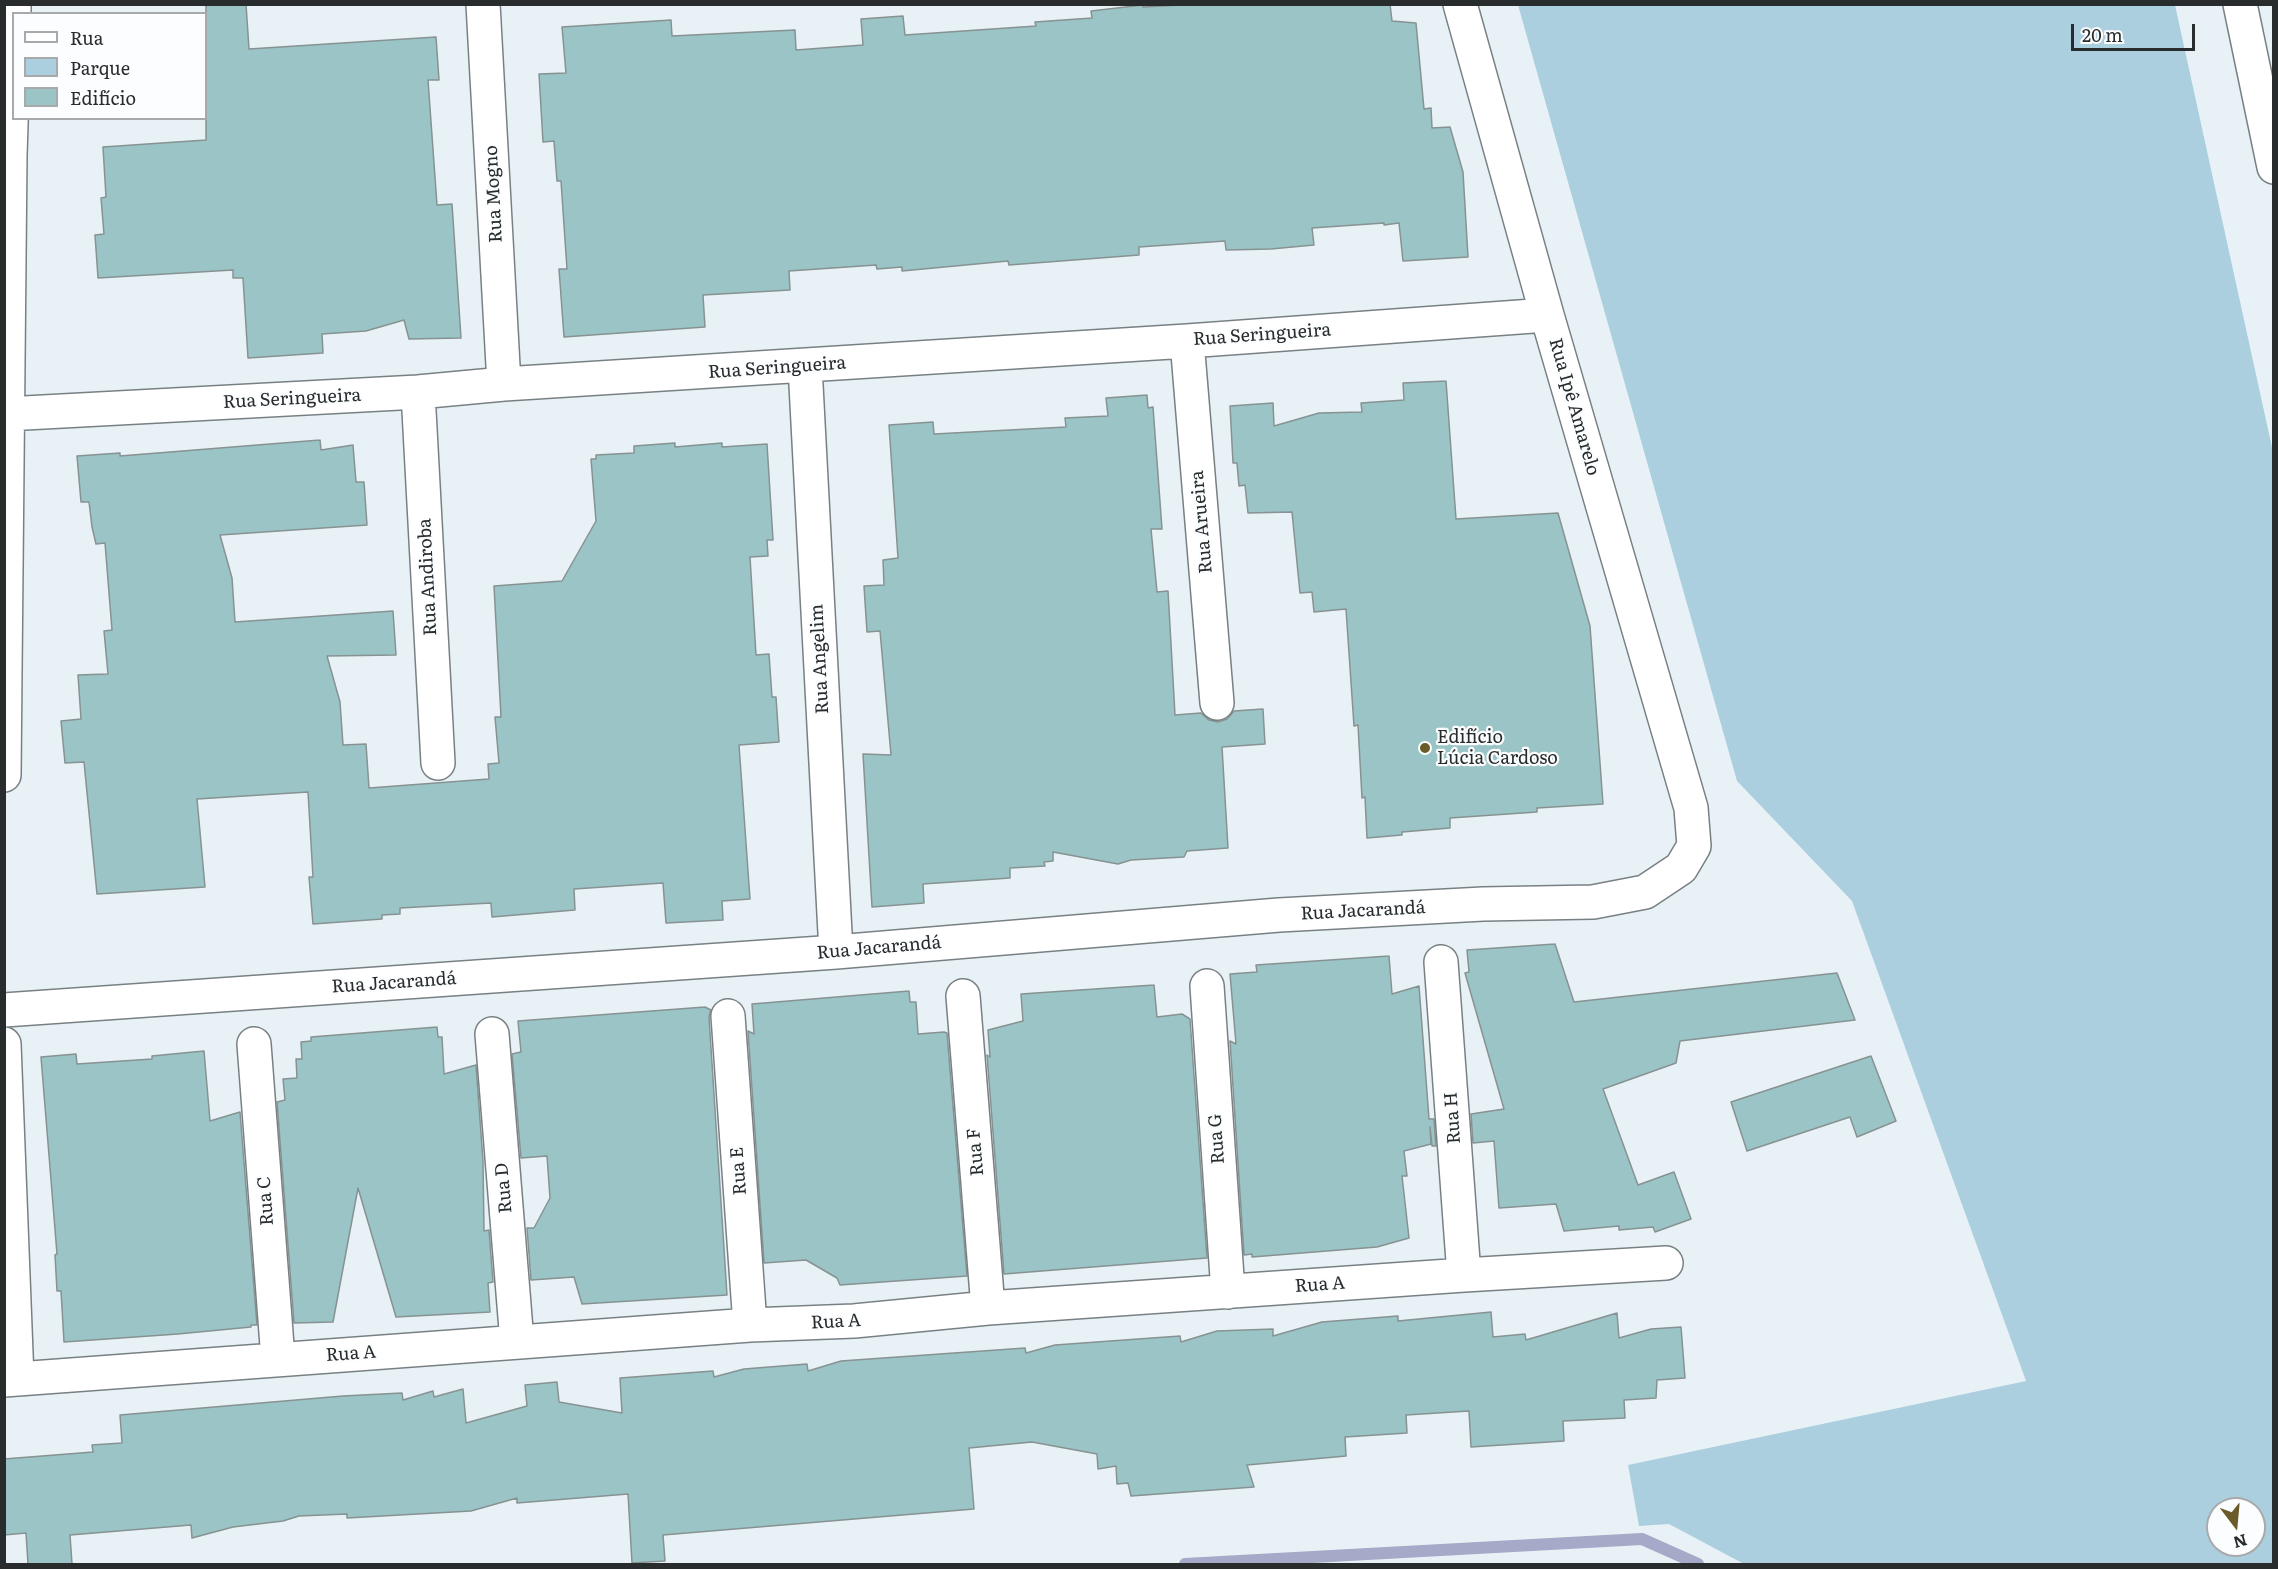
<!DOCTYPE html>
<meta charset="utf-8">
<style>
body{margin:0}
#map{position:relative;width:2278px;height:1569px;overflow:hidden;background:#e8f2f6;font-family:Literata,serif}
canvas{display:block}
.frame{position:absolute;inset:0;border:6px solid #282c2d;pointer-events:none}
.legend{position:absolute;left:12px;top:12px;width:195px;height:108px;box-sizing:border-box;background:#fbfdfe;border:2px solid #a7a9aa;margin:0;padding:8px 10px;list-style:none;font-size:18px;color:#282c2d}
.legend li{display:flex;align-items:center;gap:12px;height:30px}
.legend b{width:30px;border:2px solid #a7a9aa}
.north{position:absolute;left:2206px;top:1497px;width:60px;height:60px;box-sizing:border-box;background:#fbfdfe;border:2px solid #a7a9aa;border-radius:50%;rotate:164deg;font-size:16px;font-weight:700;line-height:24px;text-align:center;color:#282c2d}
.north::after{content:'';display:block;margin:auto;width:21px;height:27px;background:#6b5b29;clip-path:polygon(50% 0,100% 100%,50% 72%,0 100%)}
.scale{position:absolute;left:2071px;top:24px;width:124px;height:27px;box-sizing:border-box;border:3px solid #282c2d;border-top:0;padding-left:8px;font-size:18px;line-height:21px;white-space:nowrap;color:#282c2d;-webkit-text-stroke:4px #fbfdfe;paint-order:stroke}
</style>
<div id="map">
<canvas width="2278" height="1569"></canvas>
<div class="frame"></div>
<ul class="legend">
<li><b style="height:8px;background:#fff"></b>Rua</li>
<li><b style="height:16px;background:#accfdf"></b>Parque</li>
<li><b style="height:16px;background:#9bc4c6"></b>Edifício</li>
</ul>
<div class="north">N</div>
<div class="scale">20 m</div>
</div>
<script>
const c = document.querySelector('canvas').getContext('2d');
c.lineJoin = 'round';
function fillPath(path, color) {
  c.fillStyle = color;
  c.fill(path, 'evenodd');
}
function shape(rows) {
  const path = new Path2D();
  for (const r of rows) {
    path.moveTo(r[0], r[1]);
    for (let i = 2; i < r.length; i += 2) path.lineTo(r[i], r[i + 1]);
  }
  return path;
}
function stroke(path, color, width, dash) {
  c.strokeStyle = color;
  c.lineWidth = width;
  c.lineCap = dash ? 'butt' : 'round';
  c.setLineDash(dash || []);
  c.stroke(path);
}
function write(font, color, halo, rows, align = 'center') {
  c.font = font + ' Literata,serif';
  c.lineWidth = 4.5;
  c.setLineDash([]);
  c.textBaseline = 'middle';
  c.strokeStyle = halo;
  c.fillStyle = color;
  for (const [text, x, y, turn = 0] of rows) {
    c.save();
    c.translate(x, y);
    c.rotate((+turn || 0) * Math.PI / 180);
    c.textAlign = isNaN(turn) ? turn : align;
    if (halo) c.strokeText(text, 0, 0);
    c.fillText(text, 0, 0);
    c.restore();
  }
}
fillPath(shape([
 [1518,5,2175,5,2273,452,2273,1564,1744,1564,1669,1524,1639,1526,1628,1465,2026,1381,1852,901,1737,781],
 [2218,1509,2254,1509,2254,1545,2218,1545]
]), '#accfdf');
stroke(shape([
 [1185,1564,1642,1539,1698,1564]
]), '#a6a9c7', 12);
const building = shape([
 [206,4,246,4,249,49,436,37,439,80,428,80,437,205,452,204,461,338,409,339,404,320,366,331,322,334,323,353,248,358,243,278,233,278,233,270,98,278,95,235,104,234,101,198,106,197,103,147,206,140,206,4],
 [1203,4,1390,4,1392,21,1416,23,1424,109,1431,108,1432,128,1450,127,1463,172,1468,257,1403,261,1399,223,1384,225,1384,223,1312,228,1314,245,1271,249,1226,250,1225,241,1139,247,1139,255,1009,265,1008,261,902,271,902,267,877,269,876,265,789,271,790,290,703,295,705,327,564,337,559,269,567,269,561,181,557,181,554,141,543,142,539,74,566,73,562,27,671,20,672,36,795,30,796,50,863,45,861,19,903,16,905,35,1036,26,1035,22,1092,18,1091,11,1143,5,1143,7,1203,4],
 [1446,381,1456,519,1558,513,1590,626,1603,804,1537,808,1537,812,1450,818,1450,828,1402,832,1402,835,1367,838,1365,797,1362,798,1358,725,1354,726,1346,609,1314,612,1312,592,1300,593,1292,512,1248,513,1245,485,1239,486,1237,463,1233,463,1230,406,1273,403,1274,426,1319,413,1362,412,1361,403,1404,400,1403,383,1446,381],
 [1147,395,1148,408,1153,407,1162,529,1151,529,1157,592,1168,591,1175,715,1201,713,1209,720,1218,722,1227,719,1234,711,1263,709,1265,744,1222,747,1228,848,1187,851,1184,857,1131,860,1118,864,1053,852,1053,861,1044,862,1045,866,1010,868,1010,878,923,884,924,903,872,907,863,754,891,755,880,631,867,632,864,586,884,585,883,560,898,558,889,425,933,422,934,434,1066,427,1065,418,1108,416,1106,398,1147,395],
 [320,440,321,450,353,445,356,482,364,482,367,525,220,535,232,578,235,622,393,611,396,655,327,656,340,702,343,745,366,744,369,788,489,779,488,764,499,763,495,717,501,717,494,586,562,581,596,521,591,459,596,459,596,455,634,453,634,446,675,443,675,447,722,443,722,447,767,444,773,540,767,540,768,556,750,557,756,655,769,654,772,697,776,697,779,742,739,745,750,899,722,901,723,920,666,923,663,883,574,889,575,910,492,917,491,903,400,908,400,914,382,915,382,919,313,924,309,877,313,877,308,792,197,799,205,887,97,894,84,762,65,763,61,721,81,719,78,675,108,674,104,631,112,630,105,543,96,544,92,527,89,502,81,502,77,456,120,453,120,456,320,440],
 [1555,944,1574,1002,1837,973,1855,1020,1680,1041,1676,1063,1603,1089,1638,1185,1674,1172,1691,1219,1655,1232,1653,1227,1619,1230,1619,1226,1564,1231,1556,1204,1499,1208,1494,1141,1473,1143,1471,1114,1504,1109,1465,973,1469,972,1467,950,1555,944],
 [1389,956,1392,994,1419,986,1429,1119,1434,1119,1436,1146,1432,1146,1430,1127,1431,1144,1404,1151,1407,1176,1402,1176,1409,1238,1377,1247,1252,1257,1252,1254,1244,1255,1230,1041,1236,1044,1230,974,1257,972,1256,965,1389,956],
 [1154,985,1157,1017,1182,1014,1190,1019,1207,1258,1004,1274,987,1055,990,1057,988,1030,1023,1021,1021,994,1154,985],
 [909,991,910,1002,916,1002,918,1034,944,1032,947,1033,967,1276,840,1285,837,1278,806,1260,764,1263,748,1031,754,1034,752,1004,909,991],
 [705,1007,711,1010,709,1017,727,1295,582,1304,574,1277,531,1280,527,1228,534,1228,550,1198,547,1156,521,1158,512,1054,521,1052,518,1021,705,1007],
 [437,1027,438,1037,442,1037,444,1074,476,1065,483,1161,484,1231,489,1230,493,1282,488,1283,490,1312,396,1317,358,1188,333,1322,294,1323,277,1102,285,1100,283,1079,297,1078,296,1059,302,1059,301,1042,311,1041,311,1037,437,1027],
 [204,1051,210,1121,240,1112,257,1325,251,1325,251,1327,178,1334,64,1342,61,1291,57,1291,55,1255,57,1254,41,1057,76,1054,77,1064,152,1059,152,1056,204,1051],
 [1871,1056,1896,1121,1857,1137,1850,1117,1747,1151,1731,1102,1871,1056],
 [1491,1312,1493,1337,1525,1334,1526,1340,1617,1313,1619,1338,1651,1329,1681,1327,1685,1378,1657,1380,1656,1398,1624,1400,1625,1418,1563,1421,1564,1441,1471,1447,1469,1411,1406,1415,1407,1433,1345,1437,1346,1456,1247,1465,1254,1487,1131,1496,1128,1483,1117,1484,1116,1466,1098,1469,1097,1454,1032,1442,969,1448,974,1509,663,1535,665,1561,632,1563,628,1494,517,1503,517,1498,471,1511,347,1518,347,1514,299,1516,283,1521,233,1527,192,1538,191,1525,70,1535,72,1564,28,1564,26,1533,4,1535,4,1459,93,1452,92,1445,122,1443,120,1415,343,1396,402,1393,403,1400,433,1391,434,1397,463,1389,466,1423,527,1406,525,1385,557,1382,559,1402,622,1413,620,1378,713,1371,714,1377,744,1369,807,1364,808,1371,841,1361,1025,1348,1026,1353,1055,1345,1180,1336,1181,1342,1217,1331,1273,1329,1273,1336,1322,1322,1398,1316,1398,1321,1491,1312]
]);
fillPath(building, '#9bc4c6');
stroke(building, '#879292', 1.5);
const street = shape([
 [483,4,504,384],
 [14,14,14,4],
 [1187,341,1217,703],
 [805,366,836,952],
 [418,392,438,763],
 [6,414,418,392,504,384,1187,341,1547,315],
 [4,775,10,155,14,33],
 [1441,962,1464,1275],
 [1207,986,1228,1292],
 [963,996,988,1308],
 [4,1010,836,952,1279,915,1483,904,1593,902,1645,892,1681,868,1694,846,1691,808,1547,315,1460,4],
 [728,1016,750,1325],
 [492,1034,517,1342],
 [4,1044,17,1379],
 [254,1044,278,1359],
 [4,1380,750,1325,854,1321,988,1308,1464,1275,1666,1263]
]);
const secondary = shape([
 [2240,4,2274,167]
]);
stroke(street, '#788084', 36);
stroke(secondary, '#788084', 36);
stroke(street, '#fff', 33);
stroke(secondary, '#fff', 33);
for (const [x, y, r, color] of [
 [1425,748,6,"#6b5b29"]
]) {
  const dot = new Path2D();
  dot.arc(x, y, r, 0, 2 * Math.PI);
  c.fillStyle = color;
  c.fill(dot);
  stroke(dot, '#fbfdfe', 2);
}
write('18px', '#282c2d', '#fbfdfe', [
 ["Rua Mogno",494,194,-93],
 ["Rua Seringueira",1262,335,-4],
 ["Rua Seringueira",777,368,-4],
 ["Rua Seringueira",292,399,-3],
 ["Rua Ipê Amarelo",1574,407,74],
 ["Rua Arueira",1202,522,-95],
 ["Rua Andiroba",428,577,-93],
 ["Rua Angelim",820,659,-93],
 ["Rua Jacarandá",1363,911,-3],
 ["Rua Jacarandá",879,948,-5],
 ["Rua Jacarandá",394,983,-4],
 ["Rua H",1453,1118,-94],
 ["Rua G",1217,1139,-94],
 ["Rua F",976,1152,-95],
 ["Rua E",739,1171,-94],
 ["Rua D",504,1188,-95],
 ["Rua C",266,1201,-94],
 ["Rua A",1320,1285,-4],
 ["Rua A",836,1322,-3],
 ["Rua A",351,1354,-4]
]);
write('18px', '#282c2d', '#fbfdfe', [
 ["Edifício",1437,738],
 ["Lúcia Cardoso",1437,759]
], 'left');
</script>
